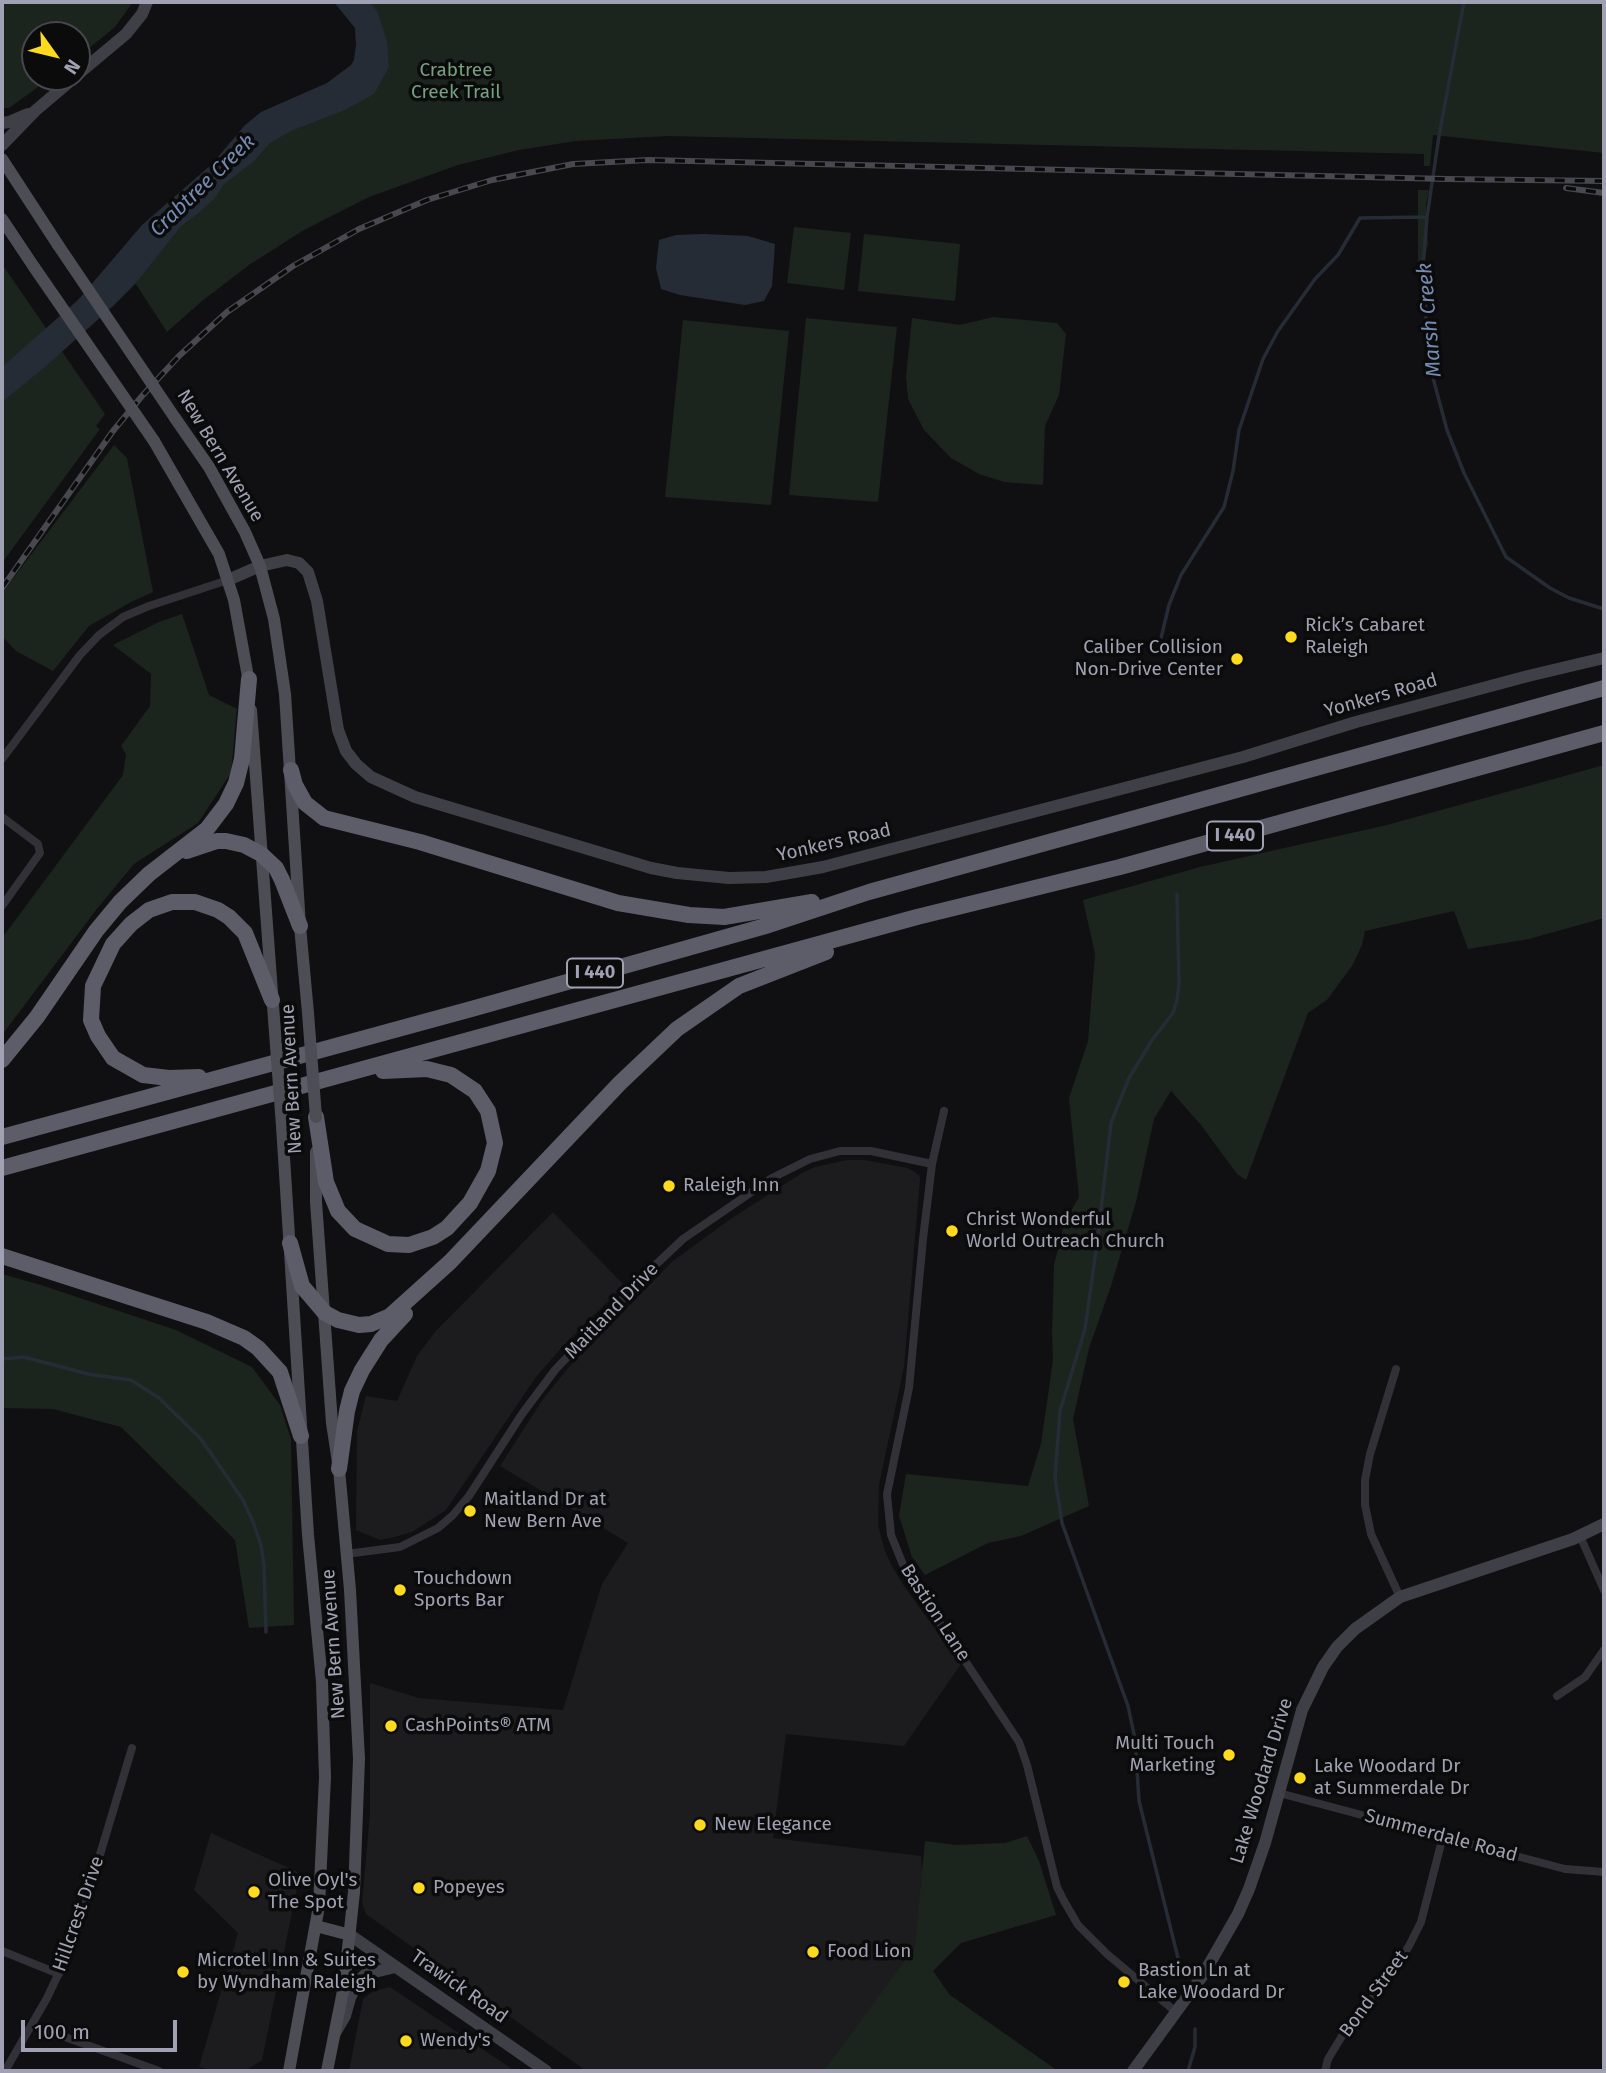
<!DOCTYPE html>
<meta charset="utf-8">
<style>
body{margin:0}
#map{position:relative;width:1606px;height:2073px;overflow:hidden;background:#101012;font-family:"Fira Sans",sans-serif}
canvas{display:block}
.frame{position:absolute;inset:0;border:4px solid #a0a2b3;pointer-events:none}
.north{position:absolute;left:21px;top:21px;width:70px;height:70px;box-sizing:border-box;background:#0b0b0c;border:2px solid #47474f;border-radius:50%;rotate:124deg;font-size:19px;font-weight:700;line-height:28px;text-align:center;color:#a0a2b3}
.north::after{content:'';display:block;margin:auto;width:24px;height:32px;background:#fdda1d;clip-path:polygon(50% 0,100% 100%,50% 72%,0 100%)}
.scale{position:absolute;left:21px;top:2020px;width:156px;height:32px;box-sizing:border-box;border:4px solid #a0a2b3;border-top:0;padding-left:9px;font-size:21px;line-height:24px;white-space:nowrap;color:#a0a2b3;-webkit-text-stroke:5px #0b0b0c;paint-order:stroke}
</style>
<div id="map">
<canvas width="1606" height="2073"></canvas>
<div class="frame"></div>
<div class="north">N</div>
<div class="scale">100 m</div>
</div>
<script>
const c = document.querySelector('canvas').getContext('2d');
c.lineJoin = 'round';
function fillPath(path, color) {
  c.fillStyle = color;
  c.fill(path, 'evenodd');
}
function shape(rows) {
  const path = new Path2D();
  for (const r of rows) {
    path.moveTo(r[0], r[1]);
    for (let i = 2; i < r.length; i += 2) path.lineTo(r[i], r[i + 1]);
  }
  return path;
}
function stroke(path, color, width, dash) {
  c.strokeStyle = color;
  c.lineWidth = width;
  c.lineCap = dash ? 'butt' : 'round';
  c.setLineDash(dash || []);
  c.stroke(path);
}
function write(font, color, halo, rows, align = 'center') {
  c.font = font + ' "Fira Sans",sans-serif';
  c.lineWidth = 7;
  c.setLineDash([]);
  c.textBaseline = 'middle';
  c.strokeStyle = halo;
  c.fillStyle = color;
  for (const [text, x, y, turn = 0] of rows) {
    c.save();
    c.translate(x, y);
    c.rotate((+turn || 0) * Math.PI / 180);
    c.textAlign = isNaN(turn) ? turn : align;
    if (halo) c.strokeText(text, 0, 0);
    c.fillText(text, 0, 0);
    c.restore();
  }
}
fillPath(shape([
 [847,1160,865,1160,908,1168,919,1175,920,1179,904,1367,879,1485,878,1525,885,1551,893,1568,906,1589,961,1664,904,1746,786,1734,773,1838,921,1856,927,1937,832,2071,586,2071,366,1914,362,1903,370,1814,370,1683,419,1698,563,1710,602,1584,628,1543,500,1466,543,1399,569,1367,673,1261,729,1220,802,1173,815,1167],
 [553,1212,624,1285,563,1346,536,1377,446,1510,412,1532,395,1537,380,1540,356,1530,357,1431,366,1396,397,1401,417,1356,435,1332],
 [211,1833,300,1873,262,2060,245,2071,214,2071,199,2067,238,1933,194,1890],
 [390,1987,515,2071,349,2071,363,1999,373,1991]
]), '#1c1c1f');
fillPath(shape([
 [2,2,133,2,115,27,77,58,77,35,35,35,35,77,52,77,9,108,2,108],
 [361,2,1604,2,1604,153,1433,135,1430,166,1424,166,1424,154,668,136,576,141,519,150,458,165,369,197,304,230,249,265,202,301,167,332,123,264,199,186,356,86],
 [1418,190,1428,190,1429,192,1426,204,1428,244,1418,281],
 [794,227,851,233,844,290,787,283],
 [864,234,960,244,955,301,858,291],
 [2,264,105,414,96,426,100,429,2,563],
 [993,317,1057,323,1066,334,1059,395,1045,426,1043,485,1004,482,979,474,951,458,924,430,908,399,906,377,912,318,960,325],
 [806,318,897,327,878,502,789,495],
 [683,320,789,331,771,505,665,497],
 [114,445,127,458,153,592,131,602,89,626,53,671,16,651,2,636,2,593],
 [182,614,209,695,237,709,231,773,198,823,134,864,96,910,2,1035,2,938,123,775,126,754,121,746,150,706,151,674,113,645,159,622],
 [1604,765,1604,918,1529,939,1468,949,1454,911,1365,931,1362,945,1352,966,1327,1000,1308,1013,1246,1180,1237,1174,1201,1125,1171,1091,1154,1119,1136,1202,1111,1286,1089,1348,1073,1419,1089,1506,1021,1536,988,1543,925,1575,912,1557,899,1516,906,1474,1028,1486,1041,1444,1053,1360,1052,1334,1054,1265,1065,1221,1079,1197,1069,1098,1088,1041,1095,954,1083,900,1200,867,1387,825],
 [2,1274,41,1285,176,1330,252,1367,280,1405,291,1439,294,1625,249,1628,235,1540,121,1427,53,1409,2,1408],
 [1027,1836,1039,1861,1056,1915,961,1943,933,1971,950,1995,1058,2071,824,2071,915,1947,925,1841,956,1845,1005,1843]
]), '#1c241e');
fillPath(shape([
 [334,2,370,2,377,11,387,41,389,67,374,94,345,110,291,131,270,143,253,162,223,185,214,199,197,214,181,226,135,284,113,306,46,366,2,402,2,367,78,300,142,225,212,164,245,125,261,112,327,83,351,65,354,60,356,45,355,28],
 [704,234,748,236,775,244,772,286,764,301,745,305,680,295,661,289,656,268,659,240,676,235]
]), '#262c36');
stroke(shape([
 [1464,2,1439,136,1427,217,1423,266,1429,363,1447,430,1464,473,1506,557,1550,588,1569,598,1604,609],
 [1161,638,1169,605,1181,575,1224,507,1233,471,1239,430,1263,359,1278,331,1315,279,1338,255,1360,218,1427,217],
 [1177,894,1179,983,1177,1000,1173,1013,1152,1040,1129,1078,1111,1123,1098,1236,1085,1329,1060,1411,1055,1478,1062,1523,1128,1706,1135,1739,1139,1801,1180,1966],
 [2,1359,24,1357,88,1374,131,1380,159,1398,201,1439,243,1500,253,1522,261,1545,264,1566,266,1632],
 [1188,2071,1195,2047,1195,2029]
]), '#262c36', 3.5);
stroke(shape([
 [2,759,80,655,99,635,123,617,149,606,228,580],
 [2,817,38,844,40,853,2,906],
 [944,1111,932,1164,923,1239,909,1388,887,1494,891,1535,906,1572,1019,1742,1027,1765,1057,1887,1064,1901,1078,1925,1107,1954,1176,2012],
 [1396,1369,1370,1454,1365,1480,1365,1505,1371,1534,1400,1597],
 [1580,1536,1604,1590],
 [346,1554,400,1547,438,1528,453,1515,469,1496,522,1414,555,1370,648,1272,683,1239,772,1178,810,1159,840,1151,871,1151,932,1164],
 [1557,1696,1585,1677,1604,1650],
 [1279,1793,1565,1869,1604,1872],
 [2,1951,59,1974],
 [32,2025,159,2071],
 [5,2071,47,1998,74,1941,132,1748],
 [1325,2071,1328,2059,1342,2036,1392,1973,1409,1946,1421,1922,1443,1836]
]), '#313137', 8);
stroke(shape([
 [77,75,126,34,142,14,147,2],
 [2,123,9,122,28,114],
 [2,145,35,111,75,77],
 [228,580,260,566,287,560,299,563,308,572,317,601,338,730,346,751,356,764,371,777,415,797,651,868,677,873,729,878,766,877,823,867,1243,757,1356,722,1528,676,1604,658],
 [350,1935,546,2071],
 [335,2033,345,2016,350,1998,358,1981,366,1974,395,1967],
 [1133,2071,1203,1975,1238,1914,1249,1889,1265,1843,1302,1710,1323,1667,1337,1647,1355,1629,1400,1597,1573,1539,1604,1524]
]), '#3f3f47', 12);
stroke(shape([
 [2,159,58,245],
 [2,219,34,267],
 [175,418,209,467,245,532,260,566,274,619,285,694,300,926,308,1013],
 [154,441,219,554,234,600,250,688],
 [251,710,274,1019],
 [282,1126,308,1535,322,1682,325,1777,319,1906,289,2071],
 [316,1152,316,1202,332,1423,339,1469,350,1590,359,1759,354,1892,344,1986,327,2071],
 [316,1926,350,1935]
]), '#4d4d56', 12);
stroke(shape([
 [291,770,295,785,305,803,324,818,420,842,618,903,689,915,724,917,812,902],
 [187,851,217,841,226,841,244,845,261,854,276,868,282,880,300,926],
 [2,1060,37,1017,96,931,120,902,149,874,207,829,226,804,236,783,242,759,249,679],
 [199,1077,169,1078,143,1075,113,1058,98,1036,91,1020,93,986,113,944,131,924,149,910,172,902,195,902,218,910,229,917,245,933,272,1000],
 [316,1117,326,1182,338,1211,355,1229,388,1244,409,1245,433,1237,447,1228,470,1203,488,1171,495,1143,488,1111,475,1091,451,1075,427,1069,383,1071],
 [2,1137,475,1008,769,925,869,892,1604,688],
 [2,1168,917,917,1120,867,1604,733],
 [290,1243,302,1286,325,1313,338,1320,359,1325,371,1324,390,1316,450,1262,620,1083,677,1029,739,986,826,952],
 [2,1256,207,1322,244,1338,258,1348,280,1372,301,1436],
 [339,1469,347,1411,352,1391,362,1370,381,1340,405,1314]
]), '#5c5d68', 16);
const rail = shape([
 [1566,188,1604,193],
 [2,588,113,431,142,396,179,356,227,312,293,266,359,229,427,200,492,180,573,164,648,160,1447,179,1604,181]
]);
stroke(rail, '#484850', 6);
stroke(rail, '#0b0b0c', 3.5, [10]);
stroke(shape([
 [58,245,175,418],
 [34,267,154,441],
 [308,1013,316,1117],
 [274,1019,282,1126]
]), '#4d4d56', 12);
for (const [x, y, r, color] of [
 [1291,637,7,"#fdda1d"],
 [1237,659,7,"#fdda1d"],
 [669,1186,7,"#fdda1d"],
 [952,1231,7,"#fdda1d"],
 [470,1511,7,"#fdda1d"],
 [400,1590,7,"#fdda1d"],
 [391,1726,7,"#fdda1d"],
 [1229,1755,7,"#fdda1d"],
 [1300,1778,7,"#fdda1d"],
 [700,1825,7,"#fdda1d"],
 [419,1888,7,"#fdda1d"],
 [254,1892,7,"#fdda1d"],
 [813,1952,7,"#fdda1d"],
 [183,1972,7,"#fdda1d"],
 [1124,1982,7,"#fdda1d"],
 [406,2041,7,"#fdda1d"]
]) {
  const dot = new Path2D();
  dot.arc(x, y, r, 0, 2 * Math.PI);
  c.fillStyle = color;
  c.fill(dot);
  stroke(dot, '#0b0b0c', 2.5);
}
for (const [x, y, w] of [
 [1235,836,56],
 [595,973,56]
]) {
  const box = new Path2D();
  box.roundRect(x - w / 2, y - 14.5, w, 29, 5);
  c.fillStyle = '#0b0b0c';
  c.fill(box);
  stroke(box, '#a0a2b3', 2);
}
write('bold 18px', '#a0a2b3', null, [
 ["I 440",1235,836],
 ["I 440",595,973]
]);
write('19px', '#76a080', '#0b0b0c', [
 ["Crabtree",456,71],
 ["Creek Trail",456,93]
]);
write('19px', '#a0a2b3', '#0b0b0c', [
 ["New Bern Avenue",220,456,59],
 ["Yonkers Road",1381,696,-16],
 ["Yonkers Road",834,843,-13],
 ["New Bern Avenue",292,1079,-93],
 ["Maitland Drive",612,1311,-46],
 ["Bastion Lane",935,1613,57],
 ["New Bern Avenue",334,1644,-94],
 ["Lake Woodard Drive",1262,1781,-73],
 ["Summerdale Road",1441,1836,15],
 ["Hillcrest Drive",79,1914,-71],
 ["Trawick Road",459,1987,35],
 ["Bond Street",1374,1994,-54]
]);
write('19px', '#a0a2b3', '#0b0b0c', [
 ["Rick’s Cabaret",1305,626],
 ["Raleigh",1305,648],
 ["Caliber Collision",1223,648,"right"],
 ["Non-Drive Center",1223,670,"right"],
 ["Raleigh Inn",683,1186],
 ["Christ Wonderful",966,1220],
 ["World Outreach Church",966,1242],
 ["Maitland Dr at",484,1500],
 ["New Bern Ave",484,1522],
 ["Touchdown",414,1579],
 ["Sports Bar",414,1601],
 ["CashPoints® ATM",405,1726],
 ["Multi Touch",1215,1744,"right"],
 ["Marketing",1215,1766,"right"],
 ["Lake Woodard Dr",1314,1767],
 ["at Summerdale Dr",1314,1789],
 ["New Elegance",714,1825],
 ["Olive Oyl's",268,1881],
 ["The Spot",268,1903],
 ["Popeyes",433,1888],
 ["Food Lion",827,1952],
 ["Microtel Inn & Suites",197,1961],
 ["by Wyndham Raleigh",197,1983],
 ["Bastion Ln at",1138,1971],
 ["Lake Woodard Dr",1138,1993],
 ["Wendy's",420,2041]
], 'left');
write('italic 21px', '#748ab1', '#0b0b0c', [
 ["Crabtree Creek",203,186,-44],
 ["Marsh Creek",1430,320,-95]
]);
</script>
